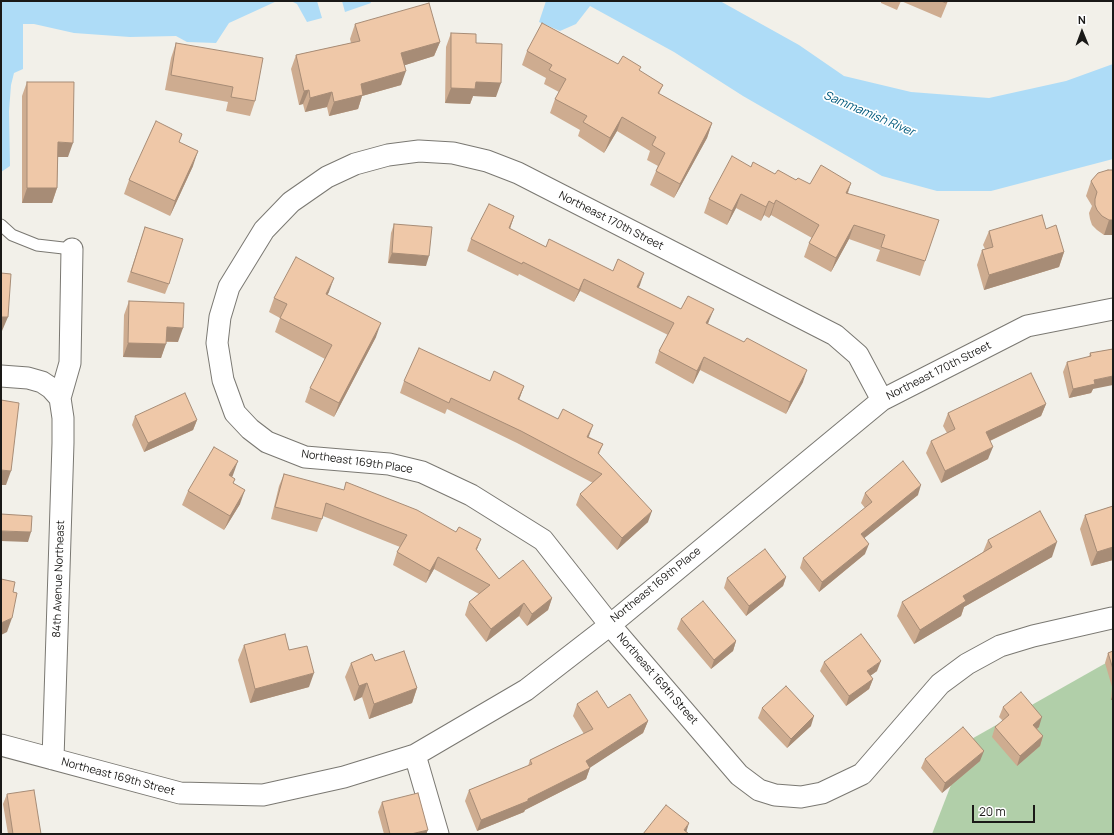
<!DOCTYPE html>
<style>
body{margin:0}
#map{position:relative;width:1114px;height:835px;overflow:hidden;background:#f2f0e9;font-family:Manrope,sans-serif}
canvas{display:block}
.frame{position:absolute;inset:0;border:2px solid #1a1917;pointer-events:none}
.north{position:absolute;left:1062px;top:12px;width:40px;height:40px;-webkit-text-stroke:3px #fff;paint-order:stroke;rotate:359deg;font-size:11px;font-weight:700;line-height:16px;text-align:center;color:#1a1917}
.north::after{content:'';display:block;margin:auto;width:14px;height:18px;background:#1a1917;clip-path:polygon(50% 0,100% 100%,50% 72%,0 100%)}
.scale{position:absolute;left:972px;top:805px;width:63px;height:18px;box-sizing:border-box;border:2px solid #1a1917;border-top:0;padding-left:5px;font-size:12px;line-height:14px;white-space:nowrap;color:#1a1917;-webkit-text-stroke:3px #fff;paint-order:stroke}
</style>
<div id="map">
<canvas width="1114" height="835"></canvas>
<div class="frame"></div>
<div class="north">N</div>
<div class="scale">20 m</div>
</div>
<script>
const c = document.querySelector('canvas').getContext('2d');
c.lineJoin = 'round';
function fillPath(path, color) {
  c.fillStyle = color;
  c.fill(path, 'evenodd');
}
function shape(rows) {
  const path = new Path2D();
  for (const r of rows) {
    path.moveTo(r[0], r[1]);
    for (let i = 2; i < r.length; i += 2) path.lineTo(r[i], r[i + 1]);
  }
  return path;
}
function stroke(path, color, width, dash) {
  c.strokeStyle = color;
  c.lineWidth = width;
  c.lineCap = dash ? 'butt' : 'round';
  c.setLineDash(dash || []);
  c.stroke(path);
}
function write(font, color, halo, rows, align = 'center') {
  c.font = font + ' Manrope,sans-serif';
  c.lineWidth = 3.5;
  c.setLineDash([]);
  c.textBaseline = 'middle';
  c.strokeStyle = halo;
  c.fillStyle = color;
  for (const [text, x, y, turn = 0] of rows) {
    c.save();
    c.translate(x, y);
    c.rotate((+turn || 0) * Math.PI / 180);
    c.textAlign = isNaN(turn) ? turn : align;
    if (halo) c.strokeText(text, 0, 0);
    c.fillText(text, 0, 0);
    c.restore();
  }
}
fillPath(shape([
 [1113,659,1113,834,932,834,968,741]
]), '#b1cfa9');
fillPath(shape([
 [1,1,277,1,229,23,216,43,187,42,176,36,130,37,74,33,34,24,23,24,23,69,14,73,11,85,9,111,10,166,1,172],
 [291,1,317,1,322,18,307,22,297,4],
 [342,1,370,1,371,3,345,12],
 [546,1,720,1,799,45,844,76,911,92,989,98,1066,81,1113,64,1113,159,991,191,937,191,882,176,743,96,674,52,590,6,576,24,560,31,539,22]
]), '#aedcf7');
const service = shape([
 [1,225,12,235,37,245,72,249]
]);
const minor = shape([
 [1,376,28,378,42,382,51,388,60,398],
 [882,400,610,625,543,540,471,495,422,472,389,464,305,457,267,442,250,429,235,413,223,380,217,343,220,317,229,287,264,230,291,202,327,177,355,164,388,155,419,151,453,153,487,161,518,173,835,335,858,355,882,400,1027,326,1113,309],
 [1,745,180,793,263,795,344,777,415,755,526,690,610,625,739,775,759,790,775,795,801,797,822,793,862,774,940,684,967,664,1000,646,1033,636,1112,618],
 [415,755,438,834],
 [53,759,63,443,63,418,60,398,70,363,72,249]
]);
stroke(service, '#7a7872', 13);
stroke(minor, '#7a7872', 23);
stroke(service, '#fff', 11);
stroke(minor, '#fff', 21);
fillPath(shape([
 [881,1,948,1,941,18,901,1,897,10,881,3],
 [355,24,440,42,434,56,405,65,401,85,362,96,358,109,329,116,327,107,305,112,303,104,299,105,291,69,296,55,351,43,350,39],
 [451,33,476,43,496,97,473,96,470,104,445,103,446,47],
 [176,43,255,101,250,116,226,111,228,102,165,90,171,58],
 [527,51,618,64,639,71,663,85,659,94,712,123,707,138,674,198,650,185,656,171,658,166,647,160,650,151,617,131,604,153,578,136,580,130,550,113,555,99,559,92,544,84,546,78,522,65],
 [27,82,68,157,58,157,57,188,52,203,22,203,22,96],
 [179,142,193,166,170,216,124,194,129,180],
 [751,167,775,174,810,184,851,183,848,193,925,261,920,276,876,261,880,250,849,239,831,272,804,257,809,243,812,238,771,215,769,218,764,215,761,221,736,208,727,225,704,213,709,199],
 [1098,173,1113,235,1104,235,1097,230,1092,225,1090,219,1089,213,1092,206,1086,196,1091,181],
 [514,216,510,229,546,247,640,285,638,288,681,309,709,321,708,324,803,382,786,414,700,370,693,384,655,363,659,351,668,335,580,291,574,302,519,274,518,276,467,251,471,239],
 [394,224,426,266,388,263,391,233],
 [145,227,169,284,165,294,127,282],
 [1046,229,1064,252,1059,267,984,290,977,265,982,250,985,249,983,245,989,231],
 [329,292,327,295,376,337,334,417,305,402,310,388,325,359,275,332,280,318,269,312,274,298],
 [129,301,178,342,166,342,161,358,123,357,124,315],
 [1113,349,1091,393,1069,398,1063,372,1067,362,1089,357,1090,353],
 [404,381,490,381,524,386,519,400,603,444,599,454,648,522,617,550,576,505,580,494,593,483,517,443,447,409,445,414,400,393],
 [1046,404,1041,416,990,441,988,459,941,483,926,453,931,441,947,433,943,426,948,413],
 [135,416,197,420,193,430,144,452,132,425],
 [284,474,477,551,499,579,552,598,548,610,527,626,519,616,486,642,465,615,469,602,479,594,434,569,426,583,393,565,397,552,400,547,323,516,317,532,271,519,279,486],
 [233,475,232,477,235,479,233,483,240,504,224,530,182,505,188,491],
 [865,493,918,495,864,538,865,554,819,592,800,568,803,558,865,508,861,503],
 [1113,506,1113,560,1091,566,1080,529,1085,515],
 [988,540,1052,557,964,607,961,616,914,644,897,616,902,602,983,552],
 [786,577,783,586,746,616,724,588,727,578],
 [681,619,736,641,733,651,711,669,677,629],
 [244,645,289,650,309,687,250,703,238,660],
 [1113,651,1113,700,1111,700,1112,687,1105,663,1108,653],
 [375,661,417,688,412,703,369,719,362,697,354,701,345,677,351,663],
 [824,662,877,671,870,676,873,679,869,689,846,706,820,671],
 [577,704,608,708,648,721,643,733,590,767,586,779,525,810,524,812,477,831,465,801,469,790,528,766,530,760,584,734,573,716],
 [1003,707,1039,727,1037,729,1043,736,1040,746,1017,766,992,737,995,727,1003,721,999,717],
 [762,708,811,726,787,748,758,718],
 [925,759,980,761,942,793,921,768],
 [7,794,41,834,8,834,3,804],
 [382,802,426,834,384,834,378,812]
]), '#ceac90');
fillPath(shape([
 [440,42,434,56,396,68,401,53],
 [406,71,401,85,362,96,358,109,329,116,334,102,361,84],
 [476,82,501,83,496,97,473,96,470,104,445,103,451,88],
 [309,90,303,104,299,105,304,91],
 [332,92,327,107,305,112,310,98],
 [622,117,617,131,604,153,610,138],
 [712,123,707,138,674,198,680,184],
 [58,142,73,143,68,157,53,157],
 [198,151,193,166,170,216,175,201],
 [851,183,846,197,846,193],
 [27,188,57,188,52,203,22,203],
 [741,194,736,208,727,225,732,211],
 [776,200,771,215,769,218,774,204],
 [769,201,764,215,761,221,766,207],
 [514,216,510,228,509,228],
 [1109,220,1113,220,1113,235,1104,235],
 [854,225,849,239,831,272,836,258],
 [1064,252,1059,267,984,290,989,275],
 [392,253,429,256,426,266,388,263],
 [644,273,640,285,633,299,637,287],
 [334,278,329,292,320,308,326,294],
 [584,279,580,291,574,302,579,290],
 [714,309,709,321,702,335,706,323],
 [1,317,8,317,2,331,1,331],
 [381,323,376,337,334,417,339,403],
 [167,327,183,328,178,342,162,341],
 [128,343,166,344,161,358,123,357],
 [704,357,700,370,693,384,697,371],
 [807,370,803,382,786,414,790,402],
 [1113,376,1113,385,1093,389,1091,393,1069,398,1073,389,1094,380],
 [524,386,520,397,514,410,518,399],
 [1046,404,1041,416,981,445,986,432],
 [197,420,193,430,144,452,148,443],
 [593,425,589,436,583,448,587,437],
 [993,447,988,459,941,483,945,471],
 [238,461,233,475,224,490,229,475],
 [1,470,11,471,6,485,1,485],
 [921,485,918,495,857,544,861,534],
 [245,490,240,504,224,530,230,516],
 [652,511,648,522,617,550,622,538],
 [1,531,31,532,28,542,1,541],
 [481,539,476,552,476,549],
 [1057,542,1052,557,964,607,961,616,914,644,920,630,963,596],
 [869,544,865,554,819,592,822,582],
 [1113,547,1113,560,1091,566,1097,552],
 [438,557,434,569,426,583,430,571],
 [786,577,783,586,746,616,749,606],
 [552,598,548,610,527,626,532,614],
 [524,603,519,616,486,642,491,629],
 [12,618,7,632,1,635,1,623],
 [736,641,733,651,711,669,714,660],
 [881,661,877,671,863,681,867,671],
 [314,673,309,687,250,703,255,689],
 [873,679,869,689,846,706,849,696],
 [367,683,362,697,354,701,359,686],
 [417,688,412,703,369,719,374,704],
 [1113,694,1113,700,1111,700],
 [814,716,811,726,787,748,791,739],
 [1042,717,1039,727,1030,734,1033,725],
 [648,721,643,733,585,771,590,768,586,779,525,810,524,812,477,831,481,820,586,761],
 [1043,736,1040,746,1017,766,1020,756],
 [984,751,980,761,942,793,945,783],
 [689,823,686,833,684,830],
 [428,830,426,834,411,834]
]), '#a78c76');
const building = shape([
 [941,1,947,1,946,3,941,1],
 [429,3,440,42,401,53,406,71,361,84,363,95,334,102,332,92,310,98,309,90,304,91,296,55,360,41,355,24,429,3],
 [542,23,618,64,623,56,641,67,639,70,663,85,658,93,712,123,680,184,656,171,665,153,652,145,656,137,622,117,610,138,583,122,587,116,555,99,566,79,549,70,552,65,527,51,542,23],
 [451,33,476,34,476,43,502,44,501,83,476,82,475,89,451,88,451,33],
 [176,43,263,58,255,101,231,97,233,87,171,75,176,43],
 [27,82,74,82,73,143,58,142,57,188,27,188,27,82],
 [156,121,182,134,179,142,198,151,175,201,129,180,156,121],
 [732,156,751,167,753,162,775,174,778,170,796,180,798,178,810,184,821,165,851,183,846,193,939,220,925,261,881,247,885,235,854,225,836,258,809,243,819,225,776,200,774,204,769,201,766,207,741,194,732,211,709,199,732,156],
 [1108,170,1113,170,1113,220,1109,220,1102,216,1097,210,1095,205,1095,199,1097,192,1091,181,1098,173,1108,170],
 [489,204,514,216,509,228,546,247,549,239,613,271,618,259,644,273,637,287,681,309,688,296,714,309,706,323,744,342,747,338,807,370,790,402,704,357,697,371,659,351,674,323,584,279,579,290,523,262,522,264,471,239,489,204],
 [1042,215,1046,229,1056,225,1064,252,989,275,982,250,993,247,989,231,1042,215],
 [394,224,432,227,429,256,392,253,394,224],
 [145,227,183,239,169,284,131,272,145,227],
 [296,257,334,278,326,294,381,323,339,403,310,388,332,345,280,318,287,304,274,298,296,257],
 [1,273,11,274,8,317,1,317,1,273],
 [129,301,184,303,183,328,167,327,166,344,128,343,129,301],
 [419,348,490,381,494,371,524,386,518,399,558,419,563,409,593,425,587,437,603,444,598,453,652,511,622,538,580,494,602,474,521,431,451,398,449,403,404,381,419,348],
 [1113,349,1113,376,1094,380,1095,384,1073,389,1067,362,1091,356,1090,353,1113,349],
 [1031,373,1046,404,986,432,993,447,945,471,931,441,955,429,948,413,1031,373],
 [185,393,197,420,148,443,135,416,185,393],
 [1,400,19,403,11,471,1,470,1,400],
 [214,447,238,461,229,475,235,479,233,483,245,490,230,516,188,491,214,447],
 [903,461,921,485,861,534,869,544,822,582,803,558,872,502,865,493,903,461],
 [284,474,344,490,346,482,417,510,456,532,459,527,481,539,476,549,499,579,523,560,552,598,532,614,524,603,491,629,469,602,490,585,438,557,430,571,397,552,407,535,326,503,322,519,275,507,284,474],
 [1113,506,1113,547,1097,552,1085,515,1113,506],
 [1040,511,1057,542,963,596,966,601,920,630,902,602,992,547,988,540,1040,511],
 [1,514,32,516,31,532,1,531,1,514],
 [765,549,786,577,749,606,727,578,765,549],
 [1,579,15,582,13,592,17,593,12,618,1,623,1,579],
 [703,601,736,641,714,660,681,619,703,601],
 [285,634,289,650,307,646,314,673,255,689,244,645,285,634],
 [861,634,881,661,867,671,873,679,849,696,824,662,861,634],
 [404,651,417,688,374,704,367,683,359,686,351,663,372,654,375,661,404,651],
 [1113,651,1113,669,1108,653,1113,651],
 [786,686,814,716,791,739,762,708,786,686],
 [597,691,608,708,630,694,648,721,586,761,590,768,528,799,528,801,481,820,469,790,532,764,530,760,593,729,577,704,597,691],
 [1021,692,1042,717,1033,725,1043,736,1020,756,995,727,1009,715,1003,707,1021,692],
 [963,727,984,751,945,783,925,759,963,727],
 [34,790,41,834,13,834,7,794,34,790],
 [418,793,428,830,411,834,390,834,382,802,418,793],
 [666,805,689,823,684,830,689,834,643,834,666,805]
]);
fillPath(building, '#efc8a8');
stroke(building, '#a78c76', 1);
write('11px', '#1a1917', '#fff', [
 ["Northeast 170th Street",611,221,27],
 ["Northeast 170th Street",939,371,-27],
 ["Northeast 169th Place",357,462,8],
 ["84th Avenue Northeast",59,579,-88],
 ["Northeast 169th Place",656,585,-39],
 ["Northeast 169th Street",657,679,49],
 ["Northeast 169th Street",118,777,15]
]);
write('italic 12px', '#035b7e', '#fff', [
 ["Sammamish River",869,114,23]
]);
</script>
